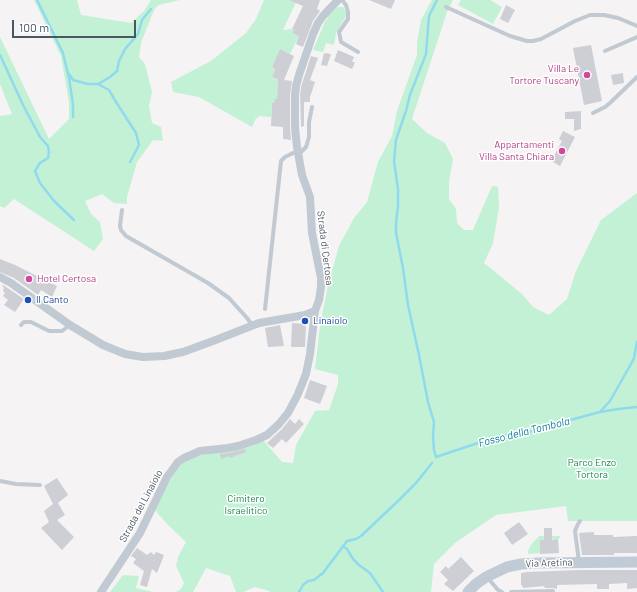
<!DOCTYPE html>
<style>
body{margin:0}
#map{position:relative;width:637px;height:592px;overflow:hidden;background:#f5f3f3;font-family:Barlow,sans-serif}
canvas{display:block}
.scale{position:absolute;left:12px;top:20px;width:124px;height:18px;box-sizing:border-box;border:2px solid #4a5661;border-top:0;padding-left:5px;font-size:12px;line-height:14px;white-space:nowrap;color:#4a5661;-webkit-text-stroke:3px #fff;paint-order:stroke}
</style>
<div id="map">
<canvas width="637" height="592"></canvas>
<div class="scale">100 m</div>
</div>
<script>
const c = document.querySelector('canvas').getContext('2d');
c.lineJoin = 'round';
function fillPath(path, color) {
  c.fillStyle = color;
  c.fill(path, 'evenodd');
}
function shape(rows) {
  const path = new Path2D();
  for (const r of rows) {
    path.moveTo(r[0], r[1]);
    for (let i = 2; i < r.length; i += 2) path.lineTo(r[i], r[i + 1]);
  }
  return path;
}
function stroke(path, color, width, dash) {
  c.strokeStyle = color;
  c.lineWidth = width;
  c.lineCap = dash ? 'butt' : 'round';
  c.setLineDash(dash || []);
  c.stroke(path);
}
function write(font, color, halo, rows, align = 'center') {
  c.font = font + ' Barlow,sans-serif';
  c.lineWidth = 3;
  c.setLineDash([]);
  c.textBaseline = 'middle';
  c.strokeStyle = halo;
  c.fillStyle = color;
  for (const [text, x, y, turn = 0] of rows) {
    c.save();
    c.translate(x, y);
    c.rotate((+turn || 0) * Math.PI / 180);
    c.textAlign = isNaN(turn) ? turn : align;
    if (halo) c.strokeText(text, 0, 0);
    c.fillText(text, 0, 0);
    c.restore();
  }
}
fillPath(shape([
 [34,0,77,0,81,15,131,23,144,11,151,0,180,0,158,5,154,10,141,43,139,57,145,64,152,92,149,106,152,123,161,127,163,141,153,140,137,162,127,197,127,204,114,203,102,194,85,201,91,214,100,222,103,239,94,251,14,199,4,208,0,206,0,116,12,114,0,84,0,37,49,139,69,119,69,102,61,56],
 [264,0,297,0,283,30,292,29,294,30,292,33,299,36,290,54,280,49,272,67,275,69,272,77,278,79,277,99,275,99,274,103,272,103,271,117,258,116,258,118,256,118,252,127,199,97,173,92,171,82,211,61,246,33,256,19],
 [432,0,453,0,447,12,412,119,427,133,445,143,453,159,449,182,449,199,456,209,457,223,464,230,473,230,492,186,498,187,499,208,493,243,484,263,522,294,533,307,549,315,567,299,576,271,601,220,637,193,637,521,568,521,566,506,496,515,455,543,434,564,431,592,270,592,269,591,255,587,243,592,236,592,230,576,206,568,193,592,176,592,181,589,184,583,176,566,178,557,186,542,168,525,155,510,162,493,174,474,182,464,191,458,205,454,263,440,282,462,293,463,296,445,315,411,329,410,338,384,338,375,315,369,320,326,328,285,339,246,354,218,367,202,378,162,392,136,397,111,417,55,417,42,421,20],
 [461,0,490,0,502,7,493,24,458,5],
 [338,7,343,7,346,12,346,16,336,33,334,45,326,43,323,52,313,50,325,22,331,13],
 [539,536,561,536,558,539,540,540,540,553,528,554,528,551,531,545],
 [123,575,139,576,136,588,153,592,110,592]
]), '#c3f1d5');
stroke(shape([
 [37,0,63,53,69,78,73,104,73,117],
 [437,0,429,16,426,54,410,95,406,111,399,131,396,140,394,161,398,189,398,206,396,223,396,233,403,268,408,305,419,355,428,402,434,422,433,436,434,450,436,457,499,436,513,435,526,433,559,423,600,412,618,409,637,407],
 [0,55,23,105,40,137,48,146,49,152,48,158,40,163,35,171,40,183,54,201,74,220],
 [67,71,73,80,88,84,98,84,110,77,117,71,119,61,125,49,138,34,142,20,151,9],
 [98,84,109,90,116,102,136,133,139,145,130,162],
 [600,412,610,401,631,364,634,358,637,342],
 [343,546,347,549,353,559,359,565,370,573,383,592],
 [299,592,303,585,308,581,314,580,323,573,347,541,356,539,361,536,398,501,416,483,432,463]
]), '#90daee', 2.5);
fillPath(shape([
 [289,0,320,0,317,9,320,11,313,21,303,47,296,44,299,36,292,33,294,30,292,29,303,6],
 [369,0,395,0,391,9],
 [506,5,515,10,508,23,500,19],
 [591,45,602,101,584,105,573,48],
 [280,49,294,56,284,80,292,81,290,95,290,127,291,140,283,139,283,127,271,126,272,103,274,103,275,99,277,99,278,79,272,77,275,69,272,67],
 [338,50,354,57,352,62,355,62,352,69,334,61],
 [324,53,331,54,327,66,321,65],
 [311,56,318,58,310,80,315,82,310,97,310,102,304,102,304,126,301,127,300,95,301,87],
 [623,73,624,83,613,85,611,75],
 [581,111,581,129,574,131,574,119,565,119,565,112],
 [563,131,575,137,560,166,551,161,562,141,559,139],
 [0,259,15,265,57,286,52,297,41,290,38,295,14,278,0,272],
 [3,285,24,299,15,312,4,305,8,300,3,296,5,293,3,291,4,288,2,286],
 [292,323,306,324,305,347,291,347],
 [280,325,284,346,268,347,265,328],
 [310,380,327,386,320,404,304,398],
 [290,419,295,424,299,419,304,424,286,443,282,439,273,448,267,443,282,429],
 [245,449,246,452,230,458,229,456,221,459,220,454,229,453],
 [57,478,68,495,58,503,65,515,57,520,74,537,62,550,41,528,49,522,44,511,53,504,44,486],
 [519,522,528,534,512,545,504,533],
 [544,528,552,528,552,540,558,539,559,553,540,554,540,540,544,540],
 [594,532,594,535,613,535,613,537,637,536,637,553,614,553,614,555,582,555,579,533],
 [137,548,147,555,151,552,154,555,156,552,164,555,157,573,152,569,147,587,140,585,144,571,133,563,136,559,131,556],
 [461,557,474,571,453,591,444,584,448,580,440,572,446,566,448,569],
 [581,570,637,570,637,588,627,589,627,583,609,584,609,589,597,589,597,584,557,585,557,589,553,588,545,588,544,586,523,588,522,585,521,585,521,573,528,572]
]), '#cdcfd5');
stroke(shape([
 [342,0,346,5,348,12,348,19,339,32,341,42,358,52],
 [446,7,510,36,527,41,533,41,541,39,575,21,590,15,604,15,618,18,637,26],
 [605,51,637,37],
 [593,113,605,107,610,103,637,77],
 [298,155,306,147,309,137,309,122,312,107],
 [122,210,120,226,121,230,126,236,208,283,229,298,247,318,252,325],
 [265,309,281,161,285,157,293,153,298,152],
 [21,325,24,322,31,322,49,331,62,331,70,325],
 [0,481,16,484,40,485],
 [579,562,575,531,578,524,580,521],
 [487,577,498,590,502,592],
 [511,592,553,591]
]), '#c1cad2', 4);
stroke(shape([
 [0,277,11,283,70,325,103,345,125,354,143,357,164,356,183,352,213,341,259,323,305,315,315,311,319,300,321,287,321,278,312,233,310,197,302,175,297,147,295,127,295,95,296,86,299,75,313,34,318,23,323,16,338,0],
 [101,592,140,533,167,477,178,462,184,458,200,451,228,448,238,446,256,440,267,435,278,425,288,413,298,394,306,374,310,354,315,311]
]), '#c1cad2', 8);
stroke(shape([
 [468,592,476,584,486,577,507,567,521,564,538,563,637,562]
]), '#c1cbd6', 11);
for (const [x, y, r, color] of [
 [587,75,4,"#d1479c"],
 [562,151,4,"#d1479c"],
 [29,279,4,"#d1479c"],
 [28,300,4,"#1a4fb4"],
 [305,321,4,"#1a4fb4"]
]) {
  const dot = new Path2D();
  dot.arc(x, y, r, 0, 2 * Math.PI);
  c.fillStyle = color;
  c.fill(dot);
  stroke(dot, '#fff', 1.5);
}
write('10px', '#b23c85', '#fff', [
 ["Villa Le",579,69],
 ["Tortore Tuscany",579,81],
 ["Appartamenti",554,145],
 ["Villa Santa Chiara",554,157],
 ["Hotel Certosa",37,279,"left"]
], 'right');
write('10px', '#4a5661', '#fff', [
 ["Strada di Certosa",325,248,83],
 ["Strada del Linaiolo",141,506,-62],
 ["Via Aretina",549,563,-2]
]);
write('10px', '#164399', '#fff', [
 ["Il Canto",36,300],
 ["Linaiolo",313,321]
], 'left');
write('10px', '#17864f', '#fff', [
 ["Parco Enzo",592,463],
 ["Tortora",592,475],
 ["Cimitero",246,499],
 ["Israelitico",246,511]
]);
write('italic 11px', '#0c7c9b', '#fff', [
 ["Fosso della Tombola",524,432,-14]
]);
</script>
